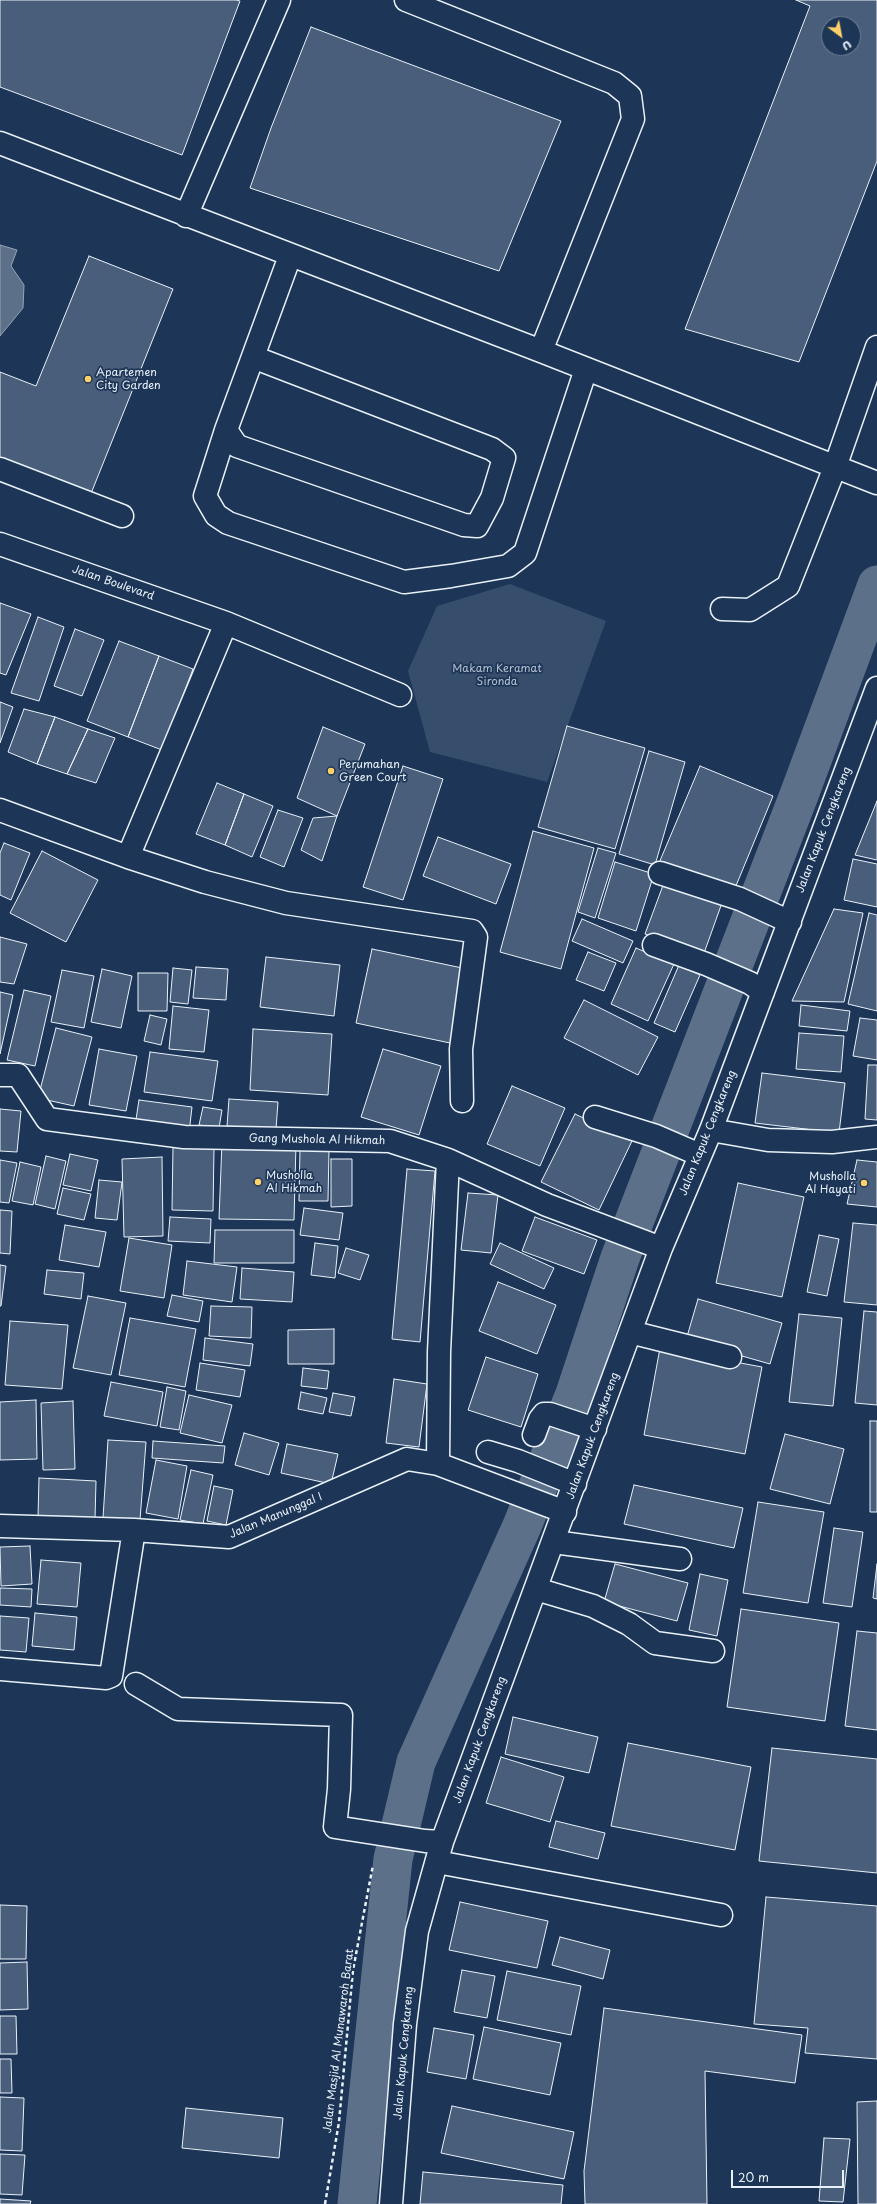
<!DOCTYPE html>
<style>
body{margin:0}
#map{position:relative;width:877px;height:2204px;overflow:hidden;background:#1d3557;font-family:"Playpen Sans",sans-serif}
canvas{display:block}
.north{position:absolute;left:821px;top:16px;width:40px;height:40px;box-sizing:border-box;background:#1d3557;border:1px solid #6e8097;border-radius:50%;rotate:148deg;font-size:11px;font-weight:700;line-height:16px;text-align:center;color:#e8f1f8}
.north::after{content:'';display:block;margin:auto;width:14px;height:18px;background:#ffd166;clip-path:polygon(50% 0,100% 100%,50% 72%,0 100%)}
.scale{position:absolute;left:731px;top:2170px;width:113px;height:18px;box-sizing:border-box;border:2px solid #e8f1f8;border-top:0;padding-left:5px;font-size:12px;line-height:14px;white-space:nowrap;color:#e8f1f8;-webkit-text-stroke:3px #1d3557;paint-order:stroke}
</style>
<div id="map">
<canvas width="877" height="2204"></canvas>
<div class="north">U</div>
<div class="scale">20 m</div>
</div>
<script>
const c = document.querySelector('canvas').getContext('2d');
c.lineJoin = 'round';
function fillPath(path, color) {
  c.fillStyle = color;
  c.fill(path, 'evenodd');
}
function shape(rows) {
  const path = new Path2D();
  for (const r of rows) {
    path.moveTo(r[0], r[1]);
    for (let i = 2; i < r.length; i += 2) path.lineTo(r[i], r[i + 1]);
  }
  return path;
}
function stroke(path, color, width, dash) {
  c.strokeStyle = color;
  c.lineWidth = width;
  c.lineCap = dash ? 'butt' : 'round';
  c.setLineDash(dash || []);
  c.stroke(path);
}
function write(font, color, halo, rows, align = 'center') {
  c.font = font + ' "Playpen Sans",sans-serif';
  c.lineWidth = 3.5;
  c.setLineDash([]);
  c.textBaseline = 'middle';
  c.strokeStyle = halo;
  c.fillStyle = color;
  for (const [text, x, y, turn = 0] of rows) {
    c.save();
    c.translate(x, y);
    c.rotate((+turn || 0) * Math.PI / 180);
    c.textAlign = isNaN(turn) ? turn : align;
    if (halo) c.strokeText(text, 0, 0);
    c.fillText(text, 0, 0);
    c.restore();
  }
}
fillPath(shape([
 [510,584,606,621,547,782,430,752,408,671,437,606]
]), '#374d6c');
const water = shape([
 [0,245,17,250,11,266,24,285,23,308,0,336,0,245]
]);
fillPath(water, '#5d7089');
stroke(water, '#95a4b5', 1);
stroke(shape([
 [357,2204,393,1859,416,1762,522,1526,575,1394,620,1258,799,795,877,585]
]), '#5d7089', 39);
const building = shape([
 [0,0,236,0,240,1,182,155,0,87,0,0],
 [796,0,877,0,877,161,799,362,685,329,810,6,796,0],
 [829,24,853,24,853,48,829,48,829,24],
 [311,27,561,121,499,271,250,188,271,128,311,27],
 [89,256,173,289,90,496,0,461,0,372,36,386,89,256],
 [0,603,31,614,6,675,0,673,0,603],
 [38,617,64,627,39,701,11,693,38,617],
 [75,629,104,640,82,696,54,686,75,629],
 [119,641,159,656,128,737,87,721,119,641],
 [159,656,193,669,162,750,128,737,159,656],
 [0,702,13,707,0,743,0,702],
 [24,709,55,717,37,764,8,752,24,709],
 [55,717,88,729,67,774,37,764,55,717],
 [567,726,645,748,615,849,538,827,567,726],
 [323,727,365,744,337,816,297,798,323,727],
 [88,729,115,738,96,783,67,774,88,729],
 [649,751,685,762,655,865,619,854,649,751],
 [403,766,443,779,403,900,363,887,403,766],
 [700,766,773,796,733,893,659,863,700,766],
 [217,783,244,794,225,845,196,834,217,783],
 [244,794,273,806,252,857,225,845,244,794],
 [877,801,877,860,855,855,877,801],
 [278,810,303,818,284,867,260,857,278,810],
 [337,816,322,861,301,850,313,818,337,816],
 [533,831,594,848,561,969,500,952,533,831],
 [438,837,511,864,496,904,423,876,438,837],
 [4,843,30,853,11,900,0,895,0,853,4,843],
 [598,848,616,853,595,918,578,912,598,848],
 [42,851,98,880,66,942,10,913,42,851],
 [853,859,877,864,877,907,844,900,853,859],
 [615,862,654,874,636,931,598,918,615,862],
 [665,880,723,900,703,956,645,934,665,880],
 [834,909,863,913,844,1002,792,1001,834,909],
 [869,913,877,915,877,1011,848,1004,869,913],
 [582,919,633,941,623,963,572,941,582,919],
 [0,937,27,944,14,984,0,982,0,937],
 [636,948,674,964,648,1021,611,1004,636,948],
 [372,949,467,969,450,1043,356,1023,372,949],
 [588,952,616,963,604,991,576,980,588,952],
 [266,957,340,965,334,1016,260,1007,266,957],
 [679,965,700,975,675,1032,654,1023,679,965],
 [196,967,228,969,226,1000,193,998,196,967],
 [173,968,192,970,188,1004,170,1002,173,968],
 [102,969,132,976,121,1028,91,1022,102,969],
 [62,970,94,976,84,1028,51,1022,62,970],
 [138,973,168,973,167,1011,138,1011,138,973],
 [24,990,51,996,35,1066,7,1060,24,990],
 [0,992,13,995,0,1054,0,992],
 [584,1000,658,1037,638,1075,564,1038,584,1000],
 [801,1005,850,1011,847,1031,799,1026,801,1005],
 [173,1006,209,1010,204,1052,169,1049,173,1006],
 [150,1015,167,1019,161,1045,144,1041,150,1015],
 [860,1018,877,1020,877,1060,853,1056,860,1018],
 [56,1028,92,1037,74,1106,38,1098,56,1028],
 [253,1029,332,1034,328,1095,250,1090,253,1029],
 [799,1033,844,1036,841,1072,796,1069,799,1033],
 [99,1049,137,1056,126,1111,89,1105,99,1049],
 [383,1049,441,1066,419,1135,361,1117,383,1049],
 [150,1052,218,1061,212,1101,144,1092,150,1052],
 [868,1065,877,1065,877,1120,865,1119,868,1065],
 [762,1073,845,1083,839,1133,755,1123,762,1073],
 [512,1086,565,1108,540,1166,487,1144,512,1086],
 [229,1099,278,1102,276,1129,227,1126,229,1099],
 [139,1100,192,1107,189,1133,135,1126,139,1100],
 [203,1107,222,1110,219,1128,199,1125,203,1107],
 [0,1109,21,1111,17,1152,0,1151,0,1109],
 [575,1114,632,1141,599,1210,541,1182,575,1114],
 [222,1142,296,1144,294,1220,219,1219,222,1142],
 [173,1147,214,1148,213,1211,172,1210,173,1147],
 [300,1148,329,1149,328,1201,299,1201,300,1148],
 [70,1154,98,1160,91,1191,63,1185,70,1154],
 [46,1156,66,1161,55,1209,35,1204,46,1156],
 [162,1157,163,1236,124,1237,122,1159,162,1157],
 [331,1159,352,1159,352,1206,331,1207,331,1159],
 [0,1160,17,1163,9,1203,0,1202,0,1160],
 [857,1160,877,1162,877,1207,847,1204,857,1160],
 [20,1162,41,1167,33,1205,12,1201,20,1162],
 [407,1169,435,1171,420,1342,392,1339,407,1169],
 [99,1180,122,1182,117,1220,95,1218,99,1180],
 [738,1183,804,1197,782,1297,716,1283,738,1183],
 [63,1188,91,1194,84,1220,57,1214,63,1188],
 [468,1193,498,1195,491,1253,461,1250,468,1193],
 [304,1208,343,1213,339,1240,300,1235,304,1208],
 [0,1210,12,1211,10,1254,0,1253,0,1210],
 [170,1217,211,1219,210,1243,168,1241,170,1217],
 [535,1217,597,1240,584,1274,522,1251,535,1217],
 [853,1223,877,1225,877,1305,844,1302,853,1223],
 [65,1225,106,1232,99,1267,59,1260,65,1225],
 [215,1230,294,1230,294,1263,214,1263,215,1230],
 [819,1235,839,1239,827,1296,807,1292,819,1235],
 [129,1238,172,1245,164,1298,120,1291,129,1238],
 [315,1243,338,1246,335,1278,311,1275,315,1243],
 [500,1243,554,1268,544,1289,490,1264,500,1243],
 [346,1248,369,1255,360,1280,338,1273,346,1248],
 [187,1261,237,1267,232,1302,183,1295,187,1261],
 [0,1265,6,1266,1,1306,0,1306,0,1265],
 [242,1268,294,1272,292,1302,240,1299,242,1268],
 [47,1270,84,1273,81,1299,44,1294,47,1270],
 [498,1282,556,1305,537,1354,479,1331,498,1282],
 [172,1295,203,1301,199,1322,167,1316,172,1295],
 [88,1296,126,1303,111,1375,73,1368,88,1296],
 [698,1299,782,1323,770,1364,686,1340,698,1299],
 [211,1306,252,1307,251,1338,209,1336,211,1306],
 [864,1311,877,1312,877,1405,855,1403,864,1311],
 [799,1314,842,1318,833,1406,789,1402,799,1314],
 [130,1318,196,1329,185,1387,119,1375,130,1318],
 [10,1321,68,1325,62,1389,5,1385,10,1321],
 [334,1329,334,1364,288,1364,288,1330,334,1329],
 [205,1338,253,1344,250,1366,203,1360,205,1338],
 [660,1348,762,1367,745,1454,644,1435,660,1348],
 [486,1357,538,1374,521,1427,468,1410,486,1357],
 [200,1363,245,1370,240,1397,196,1390,200,1363],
 [303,1368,329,1371,327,1389,301,1386,303,1368],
 [394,1379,427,1384,419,1447,386,1443,394,1379],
 [111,1382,163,1392,157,1426,104,1416,111,1382],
 [167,1387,186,1391,179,1430,160,1427,167,1387],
 [301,1392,327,1398,323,1414,298,1409,301,1392],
 [333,1393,355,1397,351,1416,329,1412,333,1393],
 [189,1395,232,1405,222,1443,180,1433,189,1395],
 [36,1400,37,1459,0,1460,0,1402,36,1400],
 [73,1401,75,1469,43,1470,41,1403,73,1401],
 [870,1421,877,1421,877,1512,870,1512,870,1421],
 [244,1433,279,1443,269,1475,235,1465,244,1433],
 [785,1434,844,1449,830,1504,770,1489,785,1434],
 [108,1440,146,1442,140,1520,103,1518,108,1440],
 [153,1441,225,1446,223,1463,152,1458,153,1441],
 [287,1444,338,1454,331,1484,281,1473,287,1444],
 [156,1460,187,1466,178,1519,146,1513,156,1460],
 [191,1470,213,1475,203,1524,180,1520,191,1470],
 [39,1478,96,1481,95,1519,38,1517,39,1478],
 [634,1485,743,1508,734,1548,624,1524,634,1485],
 [214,1486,233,1490,226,1525,207,1521,214,1486],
 [758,1502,824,1512,808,1603,743,1593,758,1502],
 [834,1528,863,1532,852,1607,823,1603,834,1528],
 [30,1546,32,1584,1,1586,0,1547,30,1546],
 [41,1560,81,1563,77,1607,37,1604,41,1560],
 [615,1564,688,1583,677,1621,604,1602,615,1564],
 [877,1564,877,1599,873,1598,877,1564],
 [700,1574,728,1580,717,1636,689,1630,700,1574],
 [0,1588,32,1589,31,1607,0,1605,0,1588],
 [741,1609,839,1623,825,1721,727,1707,741,1609],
 [35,1613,77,1617,74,1650,32,1646,35,1613],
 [0,1616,29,1618,26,1652,0,1650,0,1616],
 [857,1631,877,1633,877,1730,845,1726,857,1631],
 [513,1717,598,1737,589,1773,505,1754,513,1717],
 [628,1743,751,1767,735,1850,611,1826,628,1743],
 [772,1748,877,1759,877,1873,759,1861,772,1748],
 [501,1757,564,1777,550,1822,486,1803,501,1757],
 [556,1821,605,1833,598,1859,549,1847,556,1821],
 [766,1897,877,1906,877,2059,805,2053,808,2028,754,2024,766,1897],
 [460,1902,548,1921,537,1968,449,1950,460,1902],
 [0,1905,27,1906,26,1959,0,1959,0,1905],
 [560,1937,610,1950,603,1979,552,1965,560,1937],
 [27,1962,28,2009,0,2010,0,1963,27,1962],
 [462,1970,495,1976,487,2018,454,2012,462,1970],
 [507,1971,581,1986,571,2035,497,2020,507,1971],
 [604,2008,802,2035,795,2083,705,2071,707,2204,585,2204,584,2171,604,2008],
 [0,2016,16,2016,17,2054,0,2054,0,2016],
 [484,2027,561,2043,550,2095,473,2079,484,2027],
 [434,2028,474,2035,466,2079,427,2072,434,2028],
 [0,2059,11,2059,12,2093,0,2093,0,2059],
 [0,2097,24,2098,22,2151,0,2150,0,2097],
 [877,2101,877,2204,858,2204,857,2102,877,2101],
 [452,2106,574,2132,564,2179,441,2153,452,2106],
 [186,2108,283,2118,279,2158,182,2148,186,2108],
 [824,2138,850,2139,843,2202,819,2201,824,2138],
 [0,2154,25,2155,22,2195,0,2194,0,2154],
 [423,2172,563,2185,561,2204,420,2204,423,2172],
 [0,2199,31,2201,30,2204,0,2204,0,2199]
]);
fillPath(building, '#495e7a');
stroke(building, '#e8f1f8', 1);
const minor = shape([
 [406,0,614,83,630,96,633,119,541,351],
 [0,143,541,351,877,483],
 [186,216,279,0],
 [253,357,492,449,504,458,492,498,477,526,464,525,237,446,226,430,290,256],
 [226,430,205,496,216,515,228,523,404,582,451,576,508,566,525,553,586,369],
 [0,469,122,516],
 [0,544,226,623,400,695],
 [722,609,750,610,788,586,835,467,877,347],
 [0,810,128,857,226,623],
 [128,857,205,882,286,903,472,931,476,937,461,1049,462,1101],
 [660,873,740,899,790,922],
 [654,945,706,964,750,983,763,992],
 [0,1075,18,1075,47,1119,184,1137,390,1141,448,1160,439,1352,438,1464],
 [595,1117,656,1136,700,1155],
 [711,1130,768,1140,832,1142,877,1137],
 [448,1160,547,1205,661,1248],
 [630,1332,730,1357],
 [534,1435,540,1419,544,1414,550,1414,595,1429],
 [488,1452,518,1461,575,1484],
 [0,1526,134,1530,229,1537,407,1459,438,1464,565,1512],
 [554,1542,680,1559],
 [536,1589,593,1606,629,1624,655,1643,713,1651],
 [0,1669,106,1678,111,1676,134,1530],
 [136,1684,178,1709,341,1715,339,1789,335,1827,425,1841,442,1842],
 [437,1862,721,1915],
 [391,2204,405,2024,417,1931,442,1842,661,1248,711,1130,877,688]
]);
stroke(minor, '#e8f1f8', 25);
stroke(shape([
 [325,2204,339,2122,353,1970,373,1865]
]), '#e8f1f8', 2.5, [4, 3]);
stroke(minor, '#1d3557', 22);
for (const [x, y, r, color] of [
 [88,379,4,"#ffd166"],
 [331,771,4,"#ffd166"],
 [258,1182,4,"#ffd166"],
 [864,1183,4,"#ffd166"]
]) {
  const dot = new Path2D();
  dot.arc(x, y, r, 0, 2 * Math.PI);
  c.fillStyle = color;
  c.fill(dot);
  stroke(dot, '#1d3557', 1.5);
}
write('11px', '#e8f1f8', '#1d3557', [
 ["Apartemen",96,373],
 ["City Garden",96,386],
 ["Perumahan",339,765],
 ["Green Court",339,778],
 ["Musholla",266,1176],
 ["Al Hikmah",266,1189],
 ["Musholla",856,1177,"right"],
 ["Al Hayati",856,1190,"right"]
], 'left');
write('11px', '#e8f1f8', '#1d3557', [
 ["Jalan Boulevard",113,583,19],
 ["Jalan Kapuk Cengkareng",824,830,-69],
 ["Jalan Kapuk Cengkareng",708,1133,-68],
 ["Gang Mushola Al Hikmah",317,1140,1],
 ["Jalan Kapuk Cengkareng",593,1436,-70],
 ["Jalan Manunggal I",276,1516,-23],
 ["Jalan Kapuk Cengkareng",480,1740,-70],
 ["Jalan Masjid Al Munawaroh Barat",339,2041,-83],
 ["Jalan Kapuk Cengkareng",404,2053,-85]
]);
write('11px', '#b3c0ce', '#1d3557', [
 ["Makam Keramat",497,669],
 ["Sironda",497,682]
]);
</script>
